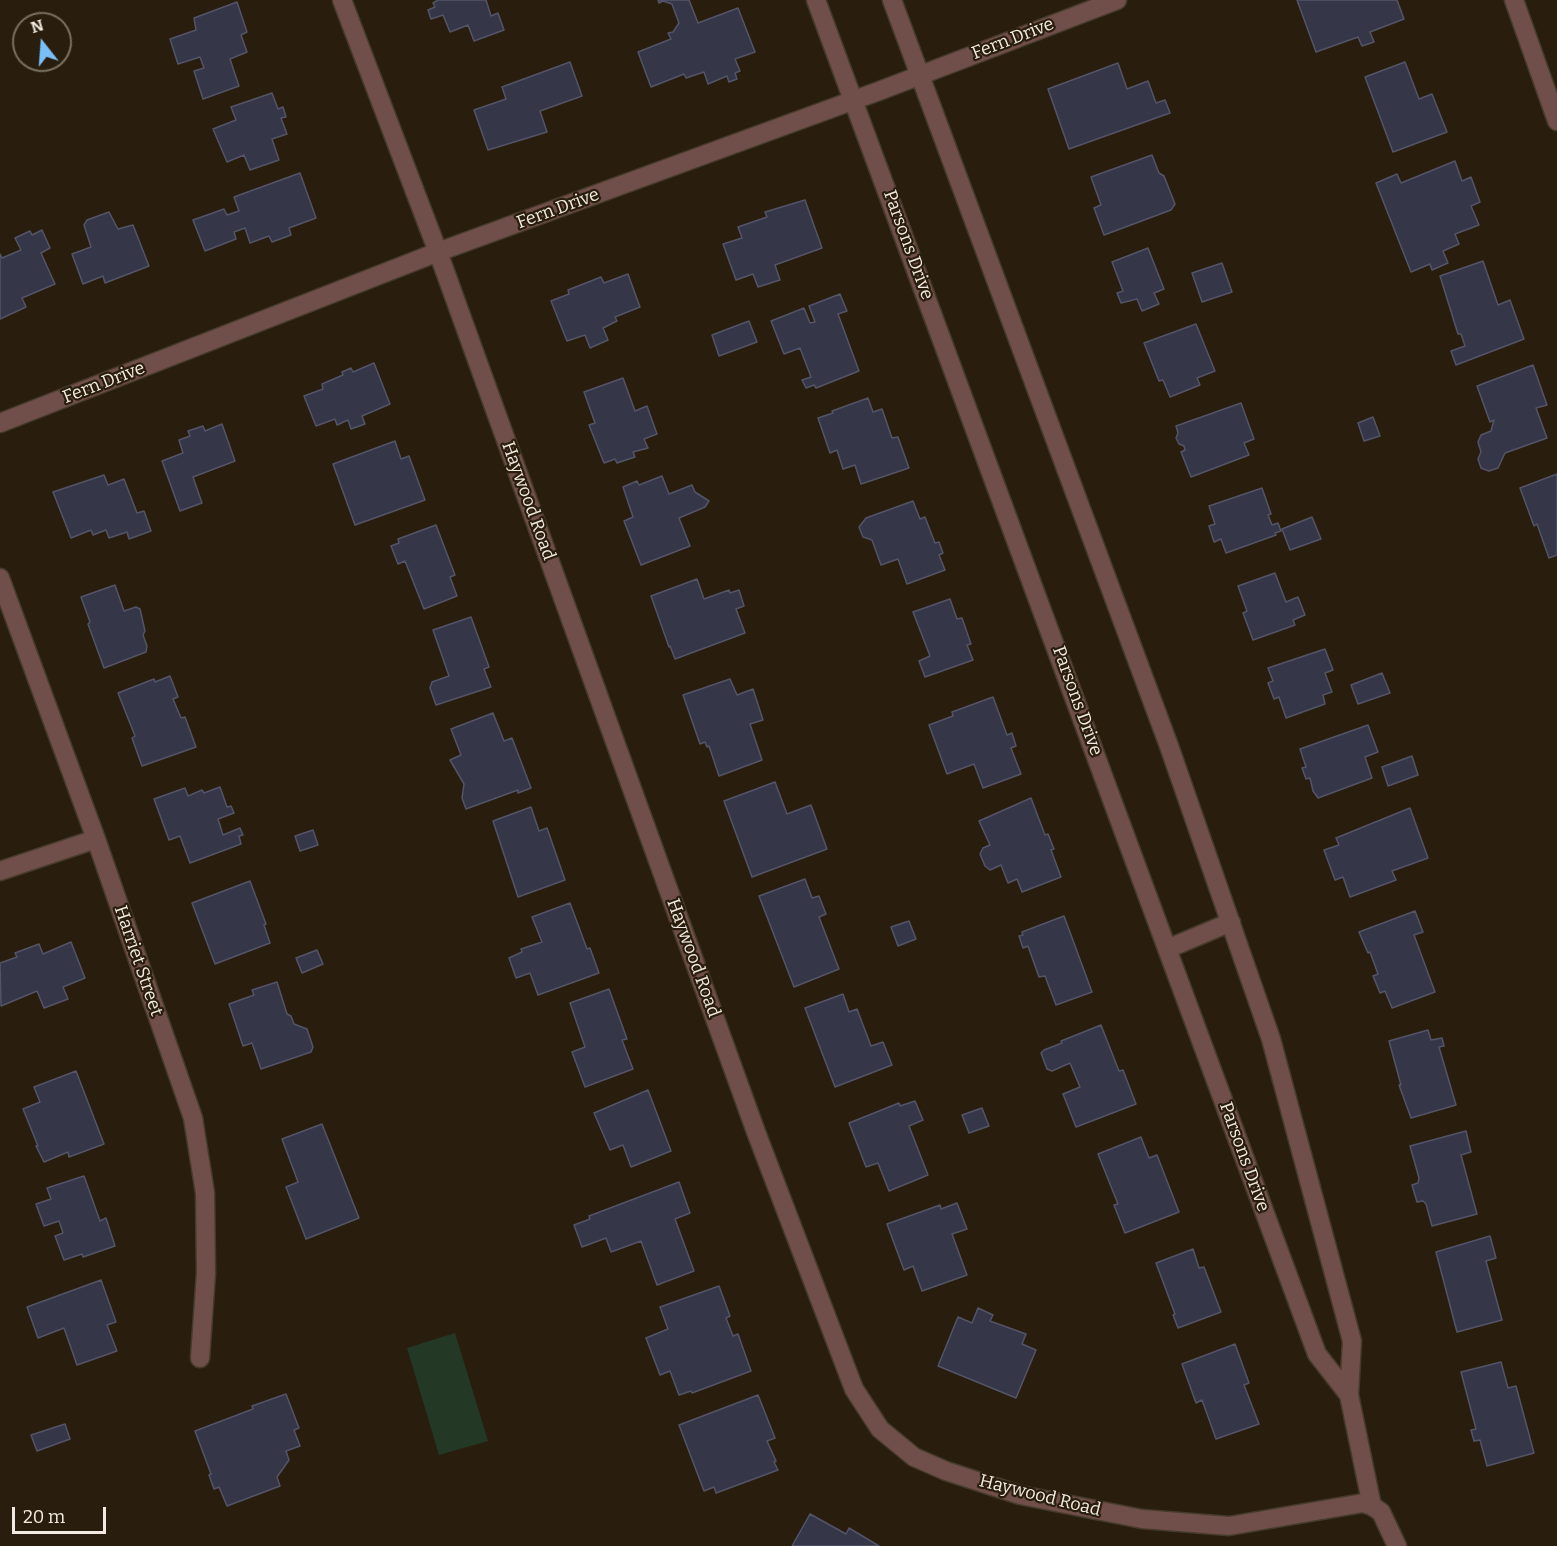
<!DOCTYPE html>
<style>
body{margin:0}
#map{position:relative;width:1557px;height:1546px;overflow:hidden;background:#291e0d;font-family:Bitter,serif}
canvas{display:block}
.north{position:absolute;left:12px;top:12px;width:60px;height:60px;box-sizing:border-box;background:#291e0d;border:2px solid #797061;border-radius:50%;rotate:343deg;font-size:16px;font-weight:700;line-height:24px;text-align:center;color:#f2eae0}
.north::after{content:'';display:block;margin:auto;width:21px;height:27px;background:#79bff8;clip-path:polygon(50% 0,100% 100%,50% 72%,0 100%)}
.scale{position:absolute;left:12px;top:1507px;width:94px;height:27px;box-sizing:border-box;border:3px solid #f2eae0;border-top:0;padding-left:8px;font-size:18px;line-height:21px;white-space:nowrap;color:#f2eae0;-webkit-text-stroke:4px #291e0d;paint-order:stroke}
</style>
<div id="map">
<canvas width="1557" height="1546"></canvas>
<div class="north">N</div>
<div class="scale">20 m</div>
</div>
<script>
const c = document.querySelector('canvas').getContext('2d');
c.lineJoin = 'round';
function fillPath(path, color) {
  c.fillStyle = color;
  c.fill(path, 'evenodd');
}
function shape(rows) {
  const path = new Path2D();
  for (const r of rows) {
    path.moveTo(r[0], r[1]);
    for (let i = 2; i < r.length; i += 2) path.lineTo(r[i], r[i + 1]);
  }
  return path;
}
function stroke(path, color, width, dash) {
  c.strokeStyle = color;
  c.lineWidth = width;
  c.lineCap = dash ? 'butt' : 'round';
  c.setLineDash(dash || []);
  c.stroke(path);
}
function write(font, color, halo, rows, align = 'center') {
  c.font = font + ' Bitter,serif';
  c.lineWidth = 4.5;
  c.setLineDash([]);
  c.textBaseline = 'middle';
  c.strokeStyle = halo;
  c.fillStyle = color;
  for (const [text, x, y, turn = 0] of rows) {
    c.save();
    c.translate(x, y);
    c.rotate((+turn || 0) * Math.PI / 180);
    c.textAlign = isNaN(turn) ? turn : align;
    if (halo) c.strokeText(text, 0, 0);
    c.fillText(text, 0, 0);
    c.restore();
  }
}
fillPath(shape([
 [455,1333,488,1441,439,1455,407,1348]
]), '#233926');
const building = shape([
 [486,0,491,16,498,13,504,30,474,41,468,25,450,32,443,15,431,19,428,10,435,7,433,3,438,0,486,0],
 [658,0,689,0,698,23,738,8,755,52,735,59,740,71,735,73,737,79,729,82,727,76,708,84,704,72,686,78,684,74,651,87,638,52,671,39,668,33,673,32,679,23,672,4,663,1,659,3,658,0],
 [1297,0,1397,0,1404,19,1370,32,1374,42,1362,46,1358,37,1316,52,1297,0],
 [237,2,247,32,241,35,247,52,230,59,239,86,203,99,194,71,204,68,200,57,178,64,170,39,196,30,194,18,237,2],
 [570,62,582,96,540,111,547,132,488,150,474,110,506,99,502,87,570,62],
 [1405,62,1419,99,1432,94,1447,132,1393,152,1365,77,1405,62],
 [1118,63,1127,89,1148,81,1156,103,1165,100,1170,113,1069,149,1048,89,1118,63],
 [272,93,278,109,283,107,286,117,281,118,287,134,272,139,279,160,250,170,244,155,227,162,213,129,236,120,231,107,272,93],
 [1152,155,1159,173,1164,176,1175,204,1171,210,1104,235,1094,208,1101,205,1091,177,1152,155],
 [1455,161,1462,181,1471,177,1480,202,1471,206,1479,225,1455,234,1459,244,1443,251,1448,263,1432,270,1430,264,1411,272,1376,183,1397,174,1401,183,1455,161],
 [300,173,316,218,289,228,291,235,272,242,269,236,250,243,245,228,234,232,236,239,205,251,193,220,224,209,227,215,239,211,234,197,300,173],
 [805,200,822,248,775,265,780,280,758,287,753,274,736,280,723,244,742,238,738,227,767,217,765,212,805,200],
 [109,212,118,229,133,225,149,266,105,283,103,276,83,284,72,254,91,247,84,225,87,220,109,212],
 [42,230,50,248,41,253,55,284,22,298,26,307,0,319,0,254,2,258,21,250,15,238,30,231,32,235,42,230],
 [1148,248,1164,289,1154,293,1159,304,1142,311,1137,299,1121,303,1117,293,1123,291,1112,262,1148,248],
 [1483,261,1498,305,1510,300,1524,339,1456,365,1451,351,1465,346,1461,334,1458,334,1440,276,1483,261],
 [1222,263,1232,292,1202,302,1192,273,1222,263],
 [628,274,640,307,615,317,617,321,603,328,608,340,590,348,585,335,567,341,551,301,569,294,568,290,601,277,604,283,628,274],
 [840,294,847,311,838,314,859,371,816,388,814,385,806,388,802,380,811,377,800,348,784,354,771,321,804,308,810,323,815,322,809,306,840,294],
 [749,321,757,342,719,356,712,335,749,321],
 [1196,324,1215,371,1197,378,1200,385,1170,397,1163,380,1159,381,1144,343,1196,324],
 [374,363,390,404,362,416,365,424,351,429,348,420,337,425,335,419,316,426,304,396,323,389,322,384,343,375,342,372,351,368,353,372,374,363],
 [1533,365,1547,405,1536,408,1547,438,1505,453,1498,468,1489,471,1481,468,1478,459,1481,452,1478,442,1481,435,1491,431,1494,420,1490,422,1477,386,1533,365],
 [623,378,635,411,647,406,657,434,644,439,648,448,633,452,635,457,617,463,615,459,604,463,589,425,595,423,584,392,623,378],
 [868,398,873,412,882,409,892,438,898,437,909,468,861,484,855,465,843,469,837,450,830,453,818,418,833,413,832,411,868,398],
 [1241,403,1254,439,1244,443,1249,455,1191,477,1181,452,1185,450,1184,446,1179,444,1176,438,1178,433,1176,426,1241,403],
 [1373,417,1380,436,1364,441,1358,423,1373,417],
 [222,424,235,461,193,477,202,503,180,511,162,461,183,453,179,440,190,436,188,431,203,426,205,431,222,424],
 [395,441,401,459,409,456,425,500,355,525,333,464,395,441],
 [1557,474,1557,555,1549,558,1537,524,1534,526,1520,488,1557,474],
 [104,475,108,485,124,479,137,513,144,511,151,531,129,539,127,532,109,538,106,530,93,535,91,530,71,538,53,492,104,475],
 [662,476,669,494,692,485,695,492,709,501,705,507,679,518,690,546,641,565,624,521,633,517,623,487,637,481,639,485,662,476],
 [1262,488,1271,514,1268,515,1272,525,1278,523,1281,531,1275,533,1276,535,1226,553,1221,539,1214,542,1209,526,1215,524,1209,506,1262,488],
 [913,501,920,519,925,517,935,543,939,542,943,553,939,555,945,570,907,584,898,559,881,565,872,540,863,537,859,527,866,518,913,501],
 [1312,517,1321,539,1290,550,1282,529,1312,517],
 [436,525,455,575,450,577,457,596,424,609,405,561,398,564,391,546,399,543,398,539,436,525],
 [1275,573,1286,602,1298,597,1305,615,1293,620,1295,625,1253,640,1243,613,1247,611,1238,586,1275,573],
 [697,579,704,599,729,590,730,593,739,590,744,606,736,609,745,633,675,659,670,646,669,647,651,596,697,579],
 [115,585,124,611,136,607,140,609,145,631,143,635,147,646,146,652,104,668,88,624,90,622,81,597,115,585],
 [950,599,957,619,962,618,971,644,967,645,973,660,925,677,919,661,930,656,913,612,950,599],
 [471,617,489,667,484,669,491,687,436,705,430,688,432,682,449,676,433,630,471,617],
 [1325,649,1333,670,1325,673,1332,692,1323,695,1325,704,1286,718,1279,697,1274,699,1268,683,1273,681,1268,668,1325,649],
 [1382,673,1390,693,1358,704,1351,685,1382,673],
 [170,676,178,697,173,699,181,718,185,717,196,747,142,766,132,738,135,736,118,693,154,679,155,682,170,676],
 [730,679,737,695,753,689,763,720,750,724,762,760,719,776,709,746,707,747,705,742,700,744,683,695,730,679],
 [993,697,1007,735,1012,733,1016,746,1011,748,1021,774,983,788,974,764,947,774,929,725,953,716,952,712,993,697],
 [493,713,504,741,512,738,531,788,518,793,518,790,466,809,462,798,464,784,450,760,461,755,451,729,493,713],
 [1368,725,1378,752,1365,757,1372,778,1318,798,1313,791,1310,778,1306,779,1302,768,1306,767,1300,749,1368,725],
 [1412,756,1418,775,1388,786,1382,767,1412,756],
 [775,782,787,814,811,805,827,849,752,877,724,801,775,782],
 [220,787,227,807,231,806,234,813,218,819,223,835,240,828,243,835,239,836,241,844,190,863,180,836,169,840,154,799,185,788,188,796,202,790,204,793,220,787],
 [1031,798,1045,835,1048,834,1054,849,1051,850,1061,877,1022,892,1017,879,1008,883,1001,865,990,870,985,866,980,854,983,848,990,845,979,821,1031,798],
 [531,807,539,831,547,828,565,880,518,897,493,821,531,807],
 [1410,808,1428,858,1392,871,1396,880,1350,897,1343,877,1335,880,1324,850,1339,845,1336,838,1410,808],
 [313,830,318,845,300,851,295,836,313,830],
 [805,879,812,898,819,896,826,914,819,917,839,969,794,987,759,896,805,879],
 [250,881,266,924,264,925,270,943,215,964,192,903,250,881],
 [570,903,587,949,590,948,599,973,538,995,530,973,516,978,509,958,522,952,521,949,542,942,532,917,570,903],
 [1415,911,1423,932,1414,935,1435,992,1392,1008,1385,991,1380,993,1373,976,1378,974,1370,952,1368,953,1359,932,1415,911],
 [1064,916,1092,992,1056,1005,1045,976,1039,977,1028,946,1023,948,1019,936,1023,935,1022,932,1064,916],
 [909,921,916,939,898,946,891,927,909,921],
 [71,942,85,978,63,987,68,999,44,1008,37,991,1,1006,0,963,17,957,15,953,39,944,43,954,71,942],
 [317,950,323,964,302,973,296,958,317,950],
 [277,982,287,1014,291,1016,294,1024,307,1029,313,1047,311,1052,261,1069,252,1043,243,1046,229,1004,254,995,252,990,277,982],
 [609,989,627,1039,622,1040,633,1069,585,1087,572,1052,585,1047,570,1003,609,989],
 [843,994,849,1012,857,1009,871,1046,883,1042,892,1065,835,1087,805,1008,843,994],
 [1101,1025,1119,1071,1123,1070,1136,1104,1076,1127,1063,1094,1080,1087,1070,1063,1052,1071,1047,1069,1041,1053,1044,1050,1062,1043,1061,1041,1101,1025],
 [1428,1030,1431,1040,1442,1038,1444,1046,1439,1047,1456,1105,1411,1118,1399,1085,1401,1085,1389,1041,1428,1030],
 [76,1071,104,1144,69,1157,68,1152,44,1162,36,1146,38,1146,23,1109,40,1102,34,1087,76,1071],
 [648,1090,671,1151,631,1167,623,1145,610,1150,594,1113,648,1090],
 [915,1101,923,1120,909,1126,928,1175,889,1191,878,1163,866,1167,849,1123,899,1103,900,1106,915,1101],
 [982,1108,989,1126,969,1133,962,1115,982,1108],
 [322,1124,359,1218,306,1239,286,1187,298,1182,282,1139,322,1124],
 [1466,1131,1471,1152,1461,1155,1477,1214,1432,1226,1426,1204,1423,1201,1417,1202,1412,1185,1418,1183,1419,1178,1410,1146,1466,1131],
 [1141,1137,1149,1158,1157,1155,1179,1212,1125,1233,1114,1205,1118,1204,1098,1154,1141,1137],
 [84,1176,100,1221,106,1218,115,1246,83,1257,82,1254,64,1260,55,1236,63,1233,59,1221,44,1226,36,1204,51,1199,47,1188,84,1176],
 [679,1182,690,1213,675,1219,694,1271,657,1285,641,1241,611,1252,606,1238,582,1247,574,1225,590,1219,589,1216,679,1182],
 [957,1203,967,1229,952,1234,967,1275,922,1291,913,1266,904,1270,887,1224,940,1205,941,1209,957,1203],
 [1490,1236,1496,1258,1486,1261,1502,1320,1457,1332,1436,1252,1490,1236],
 [1193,1249,1199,1268,1204,1267,1221,1312,1178,1328,1173,1315,1175,1314,1156,1263,1193,1249],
 [101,1280,116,1322,107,1325,117,1351,77,1365,64,1328,38,1338,27,1307,101,1280],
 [719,1286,730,1316,726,1318,733,1336,738,1334,751,1371,692,1393,691,1391,679,1395,670,1371,660,1375,646,1338,668,1329,660,1307,719,1286],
 [978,1308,993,1315,990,1321,1026,1334,1022,1344,1036,1350,1016,1398,938,1366,958,1317,972,1323,978,1308],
 [1235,1344,1249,1383,1244,1385,1259,1424,1216,1439,1202,1400,1196,1403,1182,1364,1235,1344],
 [1501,1362,1508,1388,1516,1386,1534,1453,1487,1466,1480,1440,1474,1441,1471,1430,1476,1429,1461,1372,1501,1362],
 [286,1394,299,1428,294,1430,300,1446,286,1451,289,1460,277,1477,280,1486,227,1506,219,1487,214,1489,209,1475,211,1474,195,1431,253,1409,252,1406,286,1394],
 [758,1395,775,1438,767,1441,776,1461,774,1462,778,1470,716,1493,714,1487,704,1491,679,1425,758,1395],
 [65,1424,70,1439,37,1451,31,1435,65,1424],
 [810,1514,846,1534,849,1528,879,1546,792,1546,810,1514]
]);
fillPath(building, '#363649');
stroke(building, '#535468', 1.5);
const street = shape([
 [342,0,438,252,756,1132,854,1389,880,1429,914,1457,946,1471,1020,1495,1142,1519,1229,1526,1363,1503,1372,1506,1381,1512,1397,1546],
 [816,0,1317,1354,1349,1395],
 [892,0,1169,746,1271,1039,1352,1341,1349,1395,1372,1506],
 [1514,0,1557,121],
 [0,423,438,252,879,91,1117,0],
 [0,578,96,839,193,1118,205,1193,206,1273,200,1358],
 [0,871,96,839],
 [1167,949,1231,922]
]);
stroke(street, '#453b2b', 21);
stroke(street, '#704e49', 18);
write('18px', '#f2eae0', '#291e0d', [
 ["Fern Drive",1013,39,-21],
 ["Fern Drive",558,209,-20],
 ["Parsons Drive",908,245,70],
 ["Fern Drive",104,383,-21],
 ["Haywood Road",528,501,70],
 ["Parsons Drive",1077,701,70],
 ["Haywood Road",693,958,70],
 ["Harriet Street",138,961,71],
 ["Parsons Drive",1244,1157,70],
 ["Haywood Road",1040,1496,14]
]);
</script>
